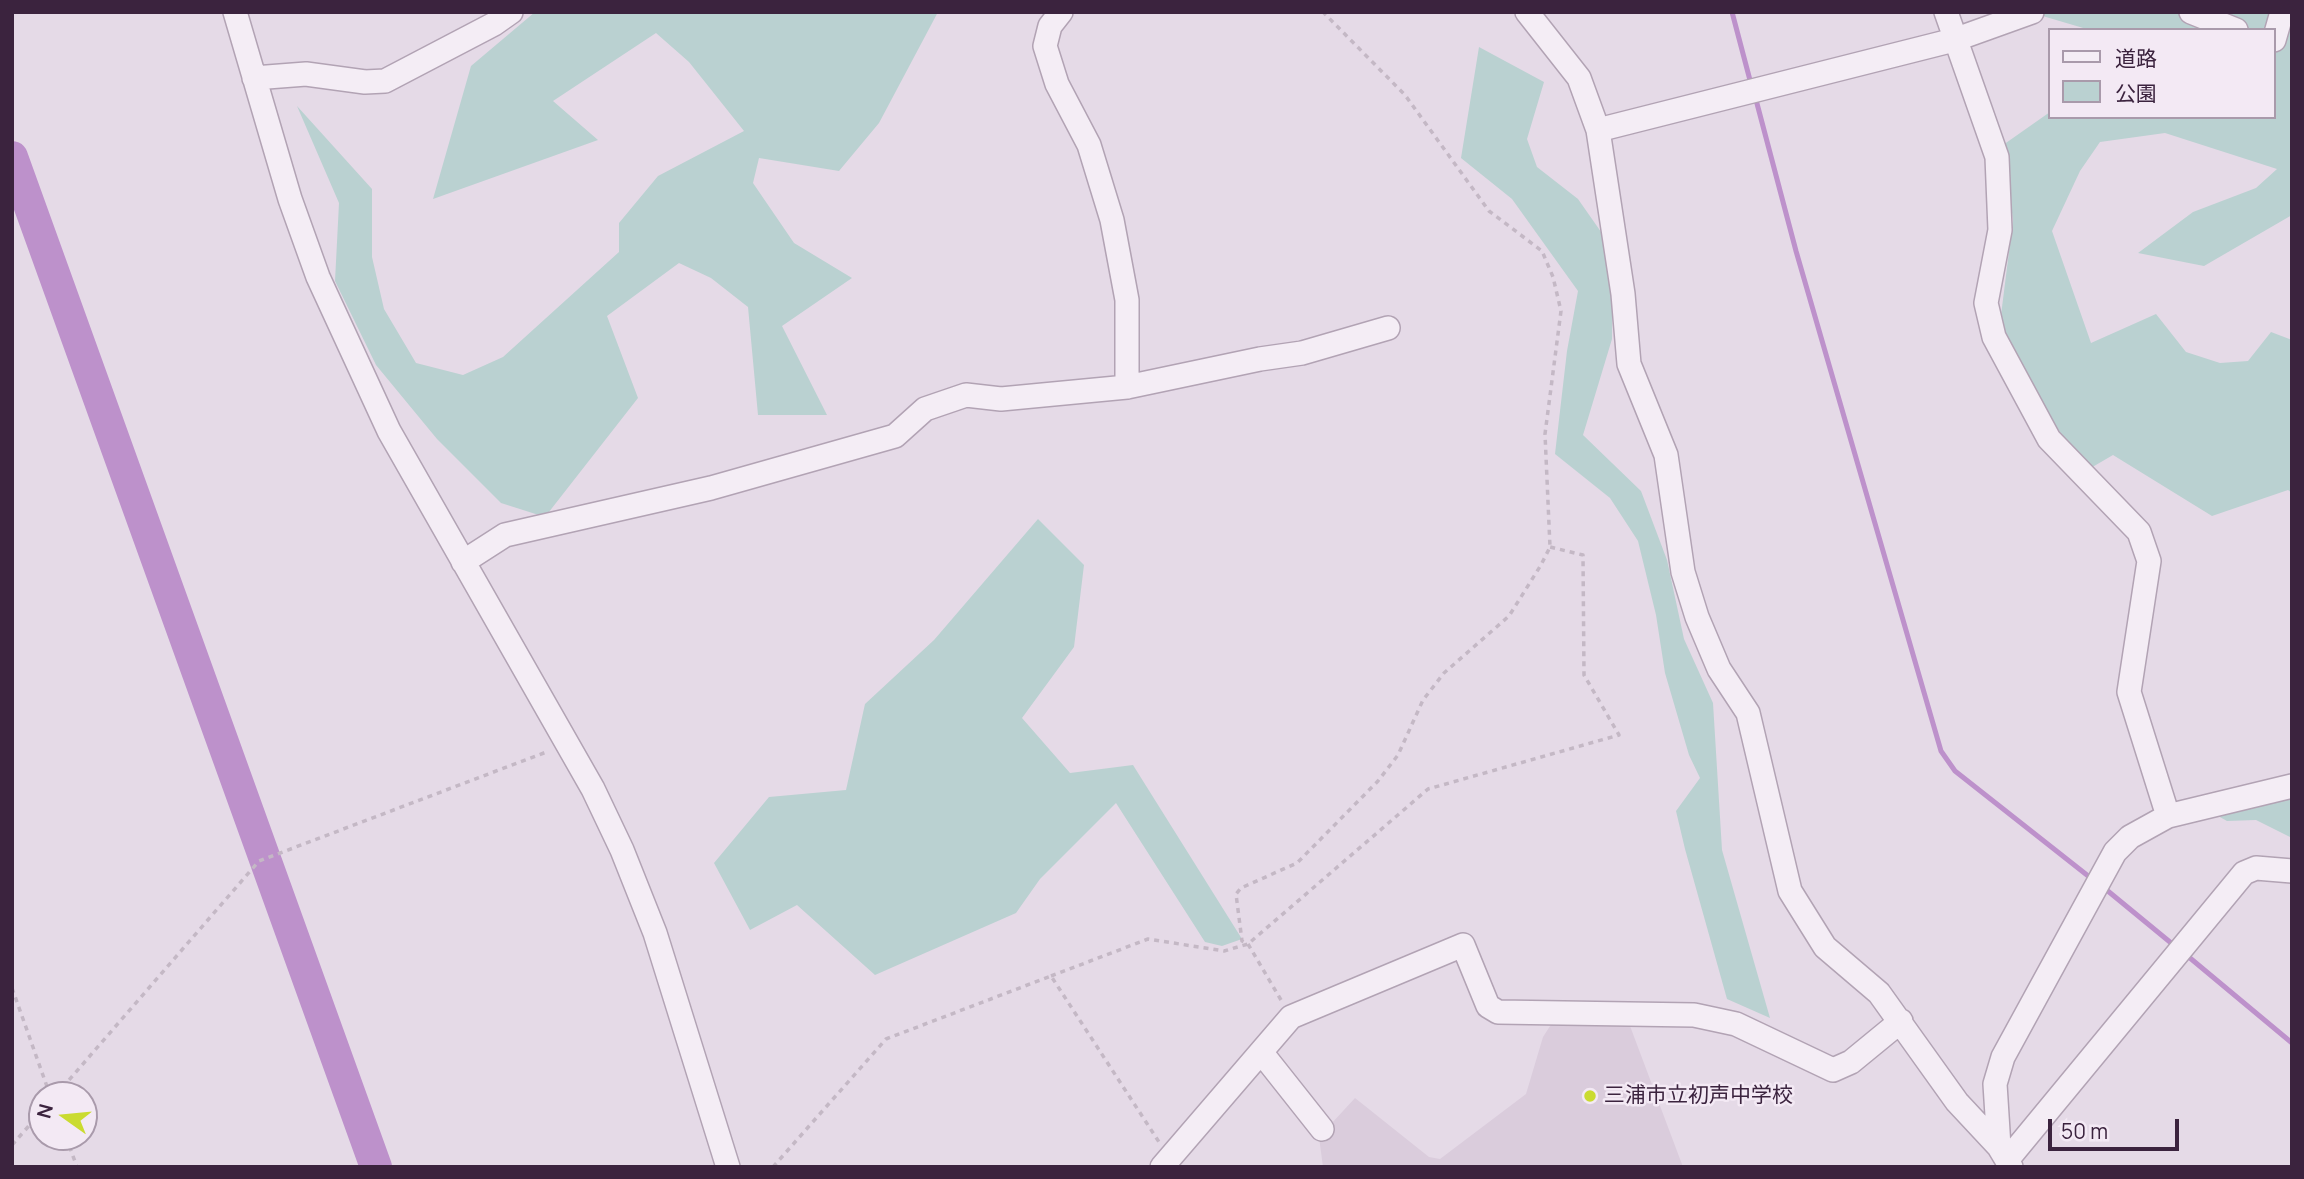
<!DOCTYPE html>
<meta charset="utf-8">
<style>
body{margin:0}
#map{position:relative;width:2304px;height:1179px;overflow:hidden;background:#e5dae7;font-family:Manrope,"Noto Sans JP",sans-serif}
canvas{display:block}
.frame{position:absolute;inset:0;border:14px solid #3b233e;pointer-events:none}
.legend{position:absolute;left:2048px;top:28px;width:228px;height:91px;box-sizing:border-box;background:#f3e9f4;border:2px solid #a99aab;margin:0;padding:9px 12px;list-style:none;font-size:21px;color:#3b233e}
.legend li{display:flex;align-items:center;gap:14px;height:35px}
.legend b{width:35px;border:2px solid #a99aab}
.north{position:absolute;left:28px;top:1081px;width:70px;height:70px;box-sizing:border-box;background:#f3e9f4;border:2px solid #a99aab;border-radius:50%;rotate:285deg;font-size:19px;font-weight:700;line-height:28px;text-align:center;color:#3b233e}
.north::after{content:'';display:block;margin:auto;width:24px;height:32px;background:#cadb30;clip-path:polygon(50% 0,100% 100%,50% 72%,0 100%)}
.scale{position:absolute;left:2048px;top:1119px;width:131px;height:32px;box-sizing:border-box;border:4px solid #3b233e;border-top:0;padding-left:9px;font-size:21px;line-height:24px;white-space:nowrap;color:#3b233e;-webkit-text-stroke:5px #f3e9f4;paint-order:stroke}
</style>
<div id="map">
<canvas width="2304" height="1179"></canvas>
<div class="frame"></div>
<ul class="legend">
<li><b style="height:9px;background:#f4edf5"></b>道路</li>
<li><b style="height:19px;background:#bad1d1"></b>公園</li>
</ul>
<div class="north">N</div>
<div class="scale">50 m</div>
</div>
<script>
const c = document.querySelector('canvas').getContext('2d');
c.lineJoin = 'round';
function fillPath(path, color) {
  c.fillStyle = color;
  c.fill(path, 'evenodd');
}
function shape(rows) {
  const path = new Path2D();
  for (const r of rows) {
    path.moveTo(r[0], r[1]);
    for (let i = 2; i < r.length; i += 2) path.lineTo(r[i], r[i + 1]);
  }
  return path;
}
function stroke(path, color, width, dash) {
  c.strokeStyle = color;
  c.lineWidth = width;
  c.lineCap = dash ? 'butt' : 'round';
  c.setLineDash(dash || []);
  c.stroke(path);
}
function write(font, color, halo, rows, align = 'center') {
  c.font = font + ' Manrope,"Noto Sans JP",sans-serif';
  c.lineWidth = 5;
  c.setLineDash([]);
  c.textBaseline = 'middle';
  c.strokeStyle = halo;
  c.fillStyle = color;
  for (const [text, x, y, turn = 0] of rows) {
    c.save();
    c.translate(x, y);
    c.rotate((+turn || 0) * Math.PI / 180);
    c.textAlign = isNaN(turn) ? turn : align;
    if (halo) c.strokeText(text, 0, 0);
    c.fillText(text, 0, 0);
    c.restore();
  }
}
fillPath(shape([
 [1552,1023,1630,1026,1683,1167,1323,1167,1319,1137,1355,1098,1429,1157,1440,1159,1526,1094,1543,1037]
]), '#daccdc');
fillPath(shape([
 [535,12,938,12,879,123,839,171,759,158,753,183,794,243,852,278,782,326,827,415,758,415,748,307,711,278,679,263,607,316,638,398,545,517,501,503,437,439,376,365,335,281,339,203,297,106,372,189,372,257,384,309,416,363,463,375,503,357,619,252,619,223,658,176,744,131,689,62,656,33,553,101,598,140,433,199,471,66],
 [2029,12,2292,12,2292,215,2204,266,2138,253,2193,212,2256,188,2277,169,2165,133,2100,142,2080,171,2052,231,2091,343,2156,314,2186,352,2220,363,2248,361,2271,332,2292,340,2292,493,2288,490,2212,516,2113,455,2089,469,2038,404,1999,331,2013,220,2003,145,2050,112,2050,117,2274,117,2274,30,2090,30],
 [1479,47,1544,82,1527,139,1537,167,1578,199,1613,249,1612,339,1583,435,1641,491,1667,560,1684,639,1713,703,1722,850,1770,1018,1727,999,1685,849,1676,811,1700,778,1689,755,1665,673,1656,615,1638,541,1610,498,1555,454,1567,351,1578,291,1512,199,1461,158],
 [1038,519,1084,565,1074,647,1022,718,1070,773,1133,765,1242,939,1222,946,1205,942,1116,803,1040,879,1016,913,875,975,797,905,750,930,714,863,769,797,846,790,865,704,934,640],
 [2292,795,2292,838,2256,820,2227,821,2218,816]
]), '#bad1d1');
stroke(shape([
 [1732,12,1751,84],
 [1755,96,1796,251,1941,751,1955,771,2092,879],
 [2103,887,2176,947],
 [2184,953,2292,1043]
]), '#bd91cb', 5);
stroke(shape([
 [12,157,376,1167]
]), '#bd91cb', 32);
const minor = shape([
 [235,12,290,199,318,277,389,431,593,789,622,850,655,933,728,1167],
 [1061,12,1050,26,1045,46,1057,84,1089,145,1112,220,1127,300,1127,387],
 [1527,12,1579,78,1598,130,1623,294,1629,364,1666,455,1683,572,1697,617,1719,669,1748,713,1790,891,1825,947,1879,993,1957,1102,1999,1147,2011,1167],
 [1946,12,1997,157,2000,230,1986,303,1994,337,2049,439,2139,532,2149,561,2129,692,2168,816],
 [2191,12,2236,30],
 [2274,40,2282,12],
 [254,78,306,74,365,82,385,81,494,24,511,12],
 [1598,130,1954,40,2032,12],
 [463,562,505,535,711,488,895,436,925,409,966,395,1001,399,1127,387,1260,359,1302,353,1388,328],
 [1261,1052,1322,1129],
 [1999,1147,1995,1084,2003,1057,2115,852,2130,837,2168,816,2292,786],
 [2008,1159,2244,873,2256,868,2292,871],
 [1162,1167,1291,1017,1463,945,1488,1006,1498,1012,1694,1015,1736,1024,1833,1070,1851,1062,1901,1021]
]);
stroke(minor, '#b2a3b4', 26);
stroke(shape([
 [1051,976,1148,939,1224,951,1248,944,1428,789,1619,735,1584,675,1583,555,1550,547],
 [12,988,50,1095],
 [1281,1000,1248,944,1242,941,1236,894,1241,888,1297,863,1378,781,1398,755,1423,700,1444,673,1509,616,1541,565,1550,547,1545,434,1561,311,1553,277,1542,251,1489,211,1405,95,1323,12],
 [56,1095,259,861,549,751],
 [66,1137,77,1167],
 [12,1145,42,1111],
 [773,1167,886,1039,1051,976,1159,1142]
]), '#c4b8c5', 3.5, [5, 5]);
stroke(minor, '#f4edf5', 23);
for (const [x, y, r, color] of [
 [1590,1096,7,"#cadb30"]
]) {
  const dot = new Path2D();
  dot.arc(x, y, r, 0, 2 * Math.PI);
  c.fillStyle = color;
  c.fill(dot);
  stroke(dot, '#f3e9f4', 2.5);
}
write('21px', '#3b233e', '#f3e9f4', [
 ["三浦市立初声中学校",1604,1096]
], 'left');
</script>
